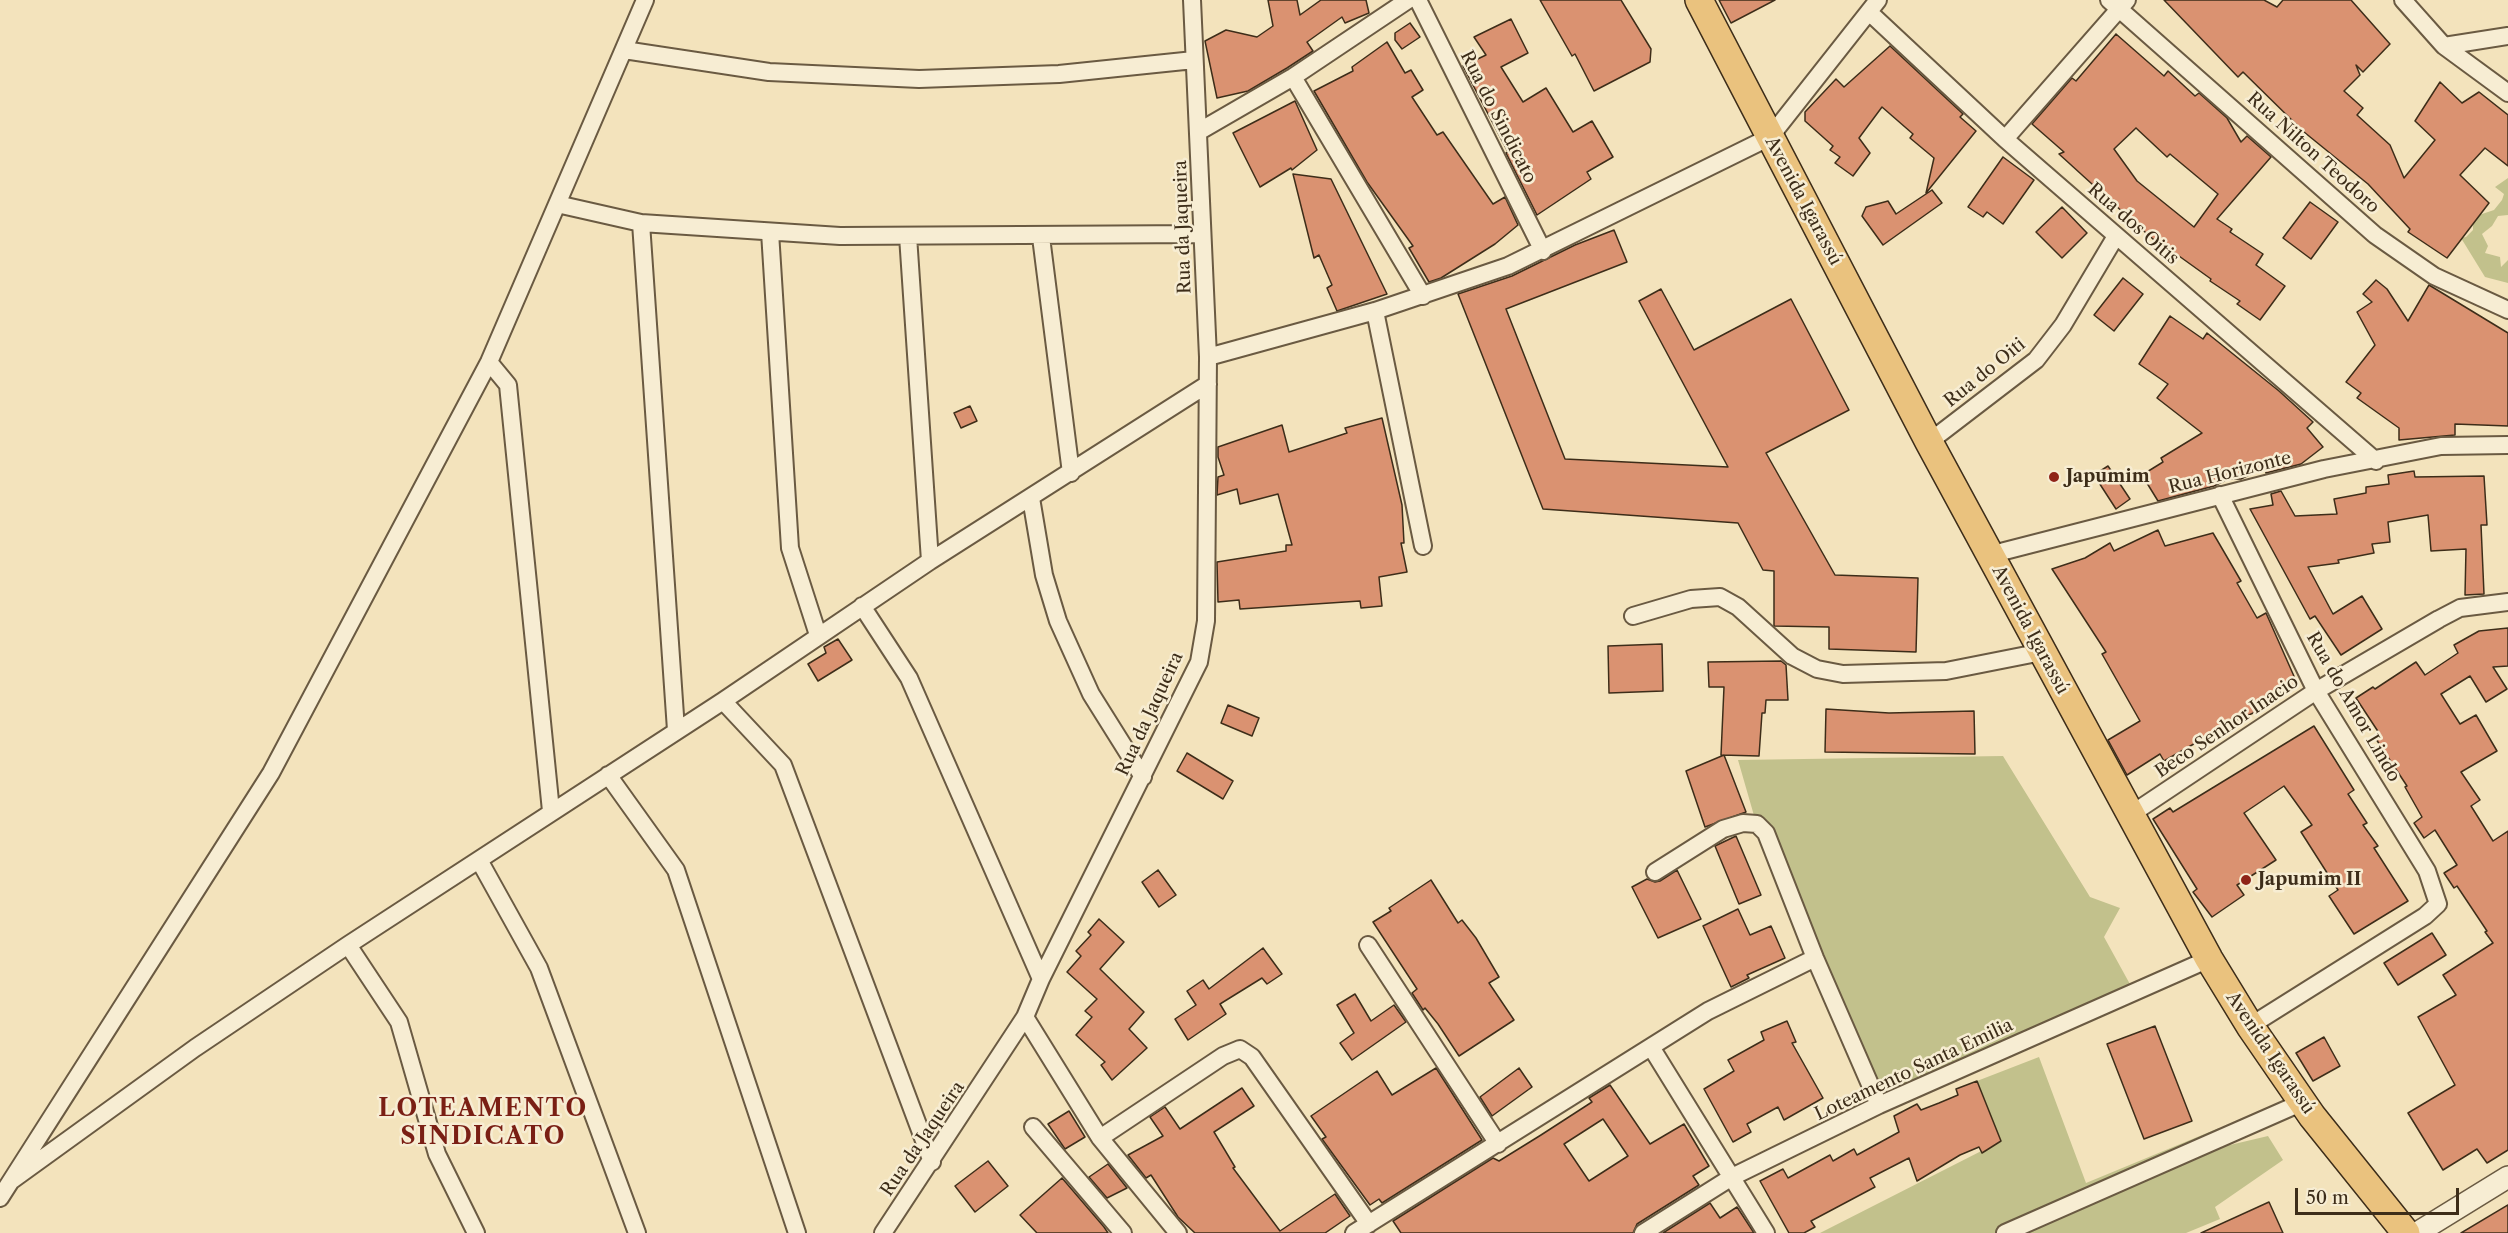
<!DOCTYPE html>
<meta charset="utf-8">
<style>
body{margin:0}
#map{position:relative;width:2508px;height:1233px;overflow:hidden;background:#f3e3bc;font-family:"Libre Caslon Text",serif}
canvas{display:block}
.scale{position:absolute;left:2295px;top:1188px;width:164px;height:27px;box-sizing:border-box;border:3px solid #3d2d19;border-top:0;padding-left:8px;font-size:18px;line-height:21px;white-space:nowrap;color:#3d2d19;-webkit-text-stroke:4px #f7edd3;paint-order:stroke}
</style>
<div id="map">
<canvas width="2508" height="1233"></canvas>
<div class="scale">50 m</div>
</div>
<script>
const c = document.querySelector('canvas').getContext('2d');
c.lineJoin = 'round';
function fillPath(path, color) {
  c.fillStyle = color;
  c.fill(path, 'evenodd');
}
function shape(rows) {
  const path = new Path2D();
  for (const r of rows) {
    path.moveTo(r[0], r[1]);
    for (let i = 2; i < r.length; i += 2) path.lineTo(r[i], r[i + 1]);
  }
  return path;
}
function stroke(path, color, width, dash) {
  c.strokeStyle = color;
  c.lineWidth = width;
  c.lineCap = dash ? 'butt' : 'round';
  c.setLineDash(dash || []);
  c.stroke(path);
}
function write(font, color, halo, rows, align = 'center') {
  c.font = font + ' "Libre Caslon Text",serif';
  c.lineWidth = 5;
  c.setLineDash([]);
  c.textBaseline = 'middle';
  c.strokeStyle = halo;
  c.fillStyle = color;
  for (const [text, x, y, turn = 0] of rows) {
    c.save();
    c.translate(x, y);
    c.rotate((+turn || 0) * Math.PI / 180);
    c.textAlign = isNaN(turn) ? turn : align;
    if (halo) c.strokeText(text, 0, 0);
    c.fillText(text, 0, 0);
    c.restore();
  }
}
fillPath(shape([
 [2508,178,2508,215,2498,216,2492,226,2482,234,2488,246,2485,253,2500,257,2501,267,2508,260,2508,283,2485,277,2461,238,2466,237,2473,230,2473,223,2479,215,2494,210,2502,200,2504,194,2495,187],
 [2003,756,2090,897,2120,908,2104,937,2131,986,1880,1095,1755,819,1738,760],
 [2039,1057,2086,1183,2219,1128,2230,1145,2268,1136,2283,1160,2215,1207,2220,1219,2186,1233,1820,1233,2001,1141,1977,1081]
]), '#c2c18c');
const building = shape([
 [1268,0,1297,0,1300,15,1321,0,1366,0,1369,13,1345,23,1342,17,1307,42,1313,51,1287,68,1248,91,1217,98,1205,41,1226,30,1257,37,1273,26,1268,0],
 [1540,0,1621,0,1651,49,1650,62,1594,91,1575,54,1572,56,1540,0],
 [1719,0,1775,0,1731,23,1719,0],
 [2164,0,2264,0,2277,7,2283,0,2351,0,2390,44,2363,72,2356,65,2360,75,2344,91,2363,108,2357,115,2390,145,2404,178,2435,140,2415,121,2440,82,2462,103,2479,92,2508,115,2508,166,2485,148,2460,175,2489,203,2447,258,2408,232,2410,229,2368,184,2304,132,2243,72,2238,77,2164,0],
 [1511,19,1528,53,1501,67,1523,102,1546,88,1573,132,1592,121,1613,157,1587,172,1591,179,1537,215,1506,153,1508,152,1463,66,1486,55,1474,37,1511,19],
 [1410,23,1420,37,1402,49,1395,40,1395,33,1410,23],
 [2116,34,2164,76,2168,71,2195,96,2199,93,2227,118,2241,142,2247,136,2271,157,2217,219,2232,229,2230,232,2263,254,2256,265,2285,286,2260,320,2237,304,2240,301,2210,281,2211,279,2172,251,2170,254,2137,225,2059,154,2064,152,2032,124,2072,78,2076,81,2116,34],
 [2136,128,2167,157,2170,154,2218,194,2194,227,2137,181,2114,149,2136,128],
 [1387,42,1405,73,1411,70,1423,90,1412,97,1437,135,1443,132,1493,204,1505,197,1518,225,1495,244,1441,278,1429,282,1409,248,1413,246,1367,182,1314,91,1353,71,1352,67,1387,42],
 [1890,46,1963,114,1960,117,1976,131,1926,193,1934,158,1910,138,1913,134,1882,107,1859,138,1870,153,1853,176,1835,163,1840,157,1830,150,1833,146,1805,121,1805,112,1836,79,1844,87,1890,46],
 [1295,101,1317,150,1292,170,1291,168,1260,187,1233,133,1295,101],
 [2003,157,2034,180,2003,224,1987,212,1983,217,1968,207,2003,157],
 [1293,174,1331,179,1387,294,1337,311,1327,288,1332,285,1319,255,1314,258,1293,174],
 [1932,190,1942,203,1883,245,1862,216,1866,207,1888,201,1896,214,1932,190],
 [2310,202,2338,222,2311,259,2283,238,2310,202],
 [2062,207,2087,233,2062,258,2036,232,2062,207],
 [1614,230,1627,262,1506,309,1565,459,1728,467,1639,301,1661,289,1694,350,1791,299,1849,410,1766,453,1835,575,1918,578,1916,652,1829,649,1829,627,1774,626,1774,571,1763,570,1738,523,1543,509,1458,294,1512,276,1575,245,1614,230],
 [2123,278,2143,294,2114,331,2094,315,2123,278],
 [2376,280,2387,289,2408,321,2429,285,2508,333,2508,426,2455,424,2455,435,2399,440,2399,428,2357,398,2361,393,2346,382,2375,345,2357,312,2372,302,2363,294,2376,280],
 [2170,316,2203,339,2207,333,2279,391,2313,422,2307,428,2323,447,2301,464,2266,473,2265,467,2241,479,2228,479,2214,486,2158,501,2142,475,2163,462,2161,458,2202,433,2157,398,2168,384,2139,364,2170,316],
 [970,406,977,421,961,428,954,413,970,406],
 [1382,418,1402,505,1404,543,1401,543,1407,572,1379,577,1382,606,1361,608,1360,601,1240,609,1239,600,1218,602,1217,562,1286,551,1286,545,1292,545,1278,494,1240,504,1237,489,1217,495,1218,477,1224,475,1218,457,1218,447,1282,425,1289,452,1347,433,1345,428,1382,418],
 [2108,466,2130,499,2116,509,2094,475,2108,466],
 [2414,471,2415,477,2484,476,2487,525,2481,525,2484,594,2465,595,2466,549,2431,551,2428,515,2388,522,2390,542,2372,544,2374,553,2338,560,2339,563,2308,567,2333,614,2362,596,2382,629,2341,655,2315,616,2310,619,2250,509,2273,505,2271,494,2281,491,2295,516,2337,514,2334,499,2366,493,2366,487,2389,484,2388,475,2414,471],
 [2158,530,2165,546,2213,533,2241,581,2237,583,2257,618,2266,613,2297,683,2260,703,2262,709,2229,724,2230,727,2213,733,2164,761,2160,754,2127,775,2108,740,2140,721,2102,654,2106,652,2052,569,2085,558,2110,543,2114,551,2158,530],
 [2508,628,2508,666,2493,667,2507,689,2486,702,2470,676,2441,694,2460,724,2476,715,2497,751,2461,772,2480,800,2471,806,2493,841,2508,831,2508,1150,2487,1163,2477,1149,2443,1170,2408,1113,2455,1085,2418,1017,2456,995,2443,975,2493,943,2485,932,2487,931,2457,886,2454,888,2444,873,2457,865,2435,830,2424,838,2414,823,2422,817,2405,787,2407,786,2376,739,2381,736,2356,698,2373,687,2375,689,2416,662,2425,675,2458,653,2454,645,2479,631,2508,628],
 [838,639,852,660,818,681,808,664,826,653,824,647,838,639],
 [1662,644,1663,691,1609,693,1608,646,1662,644],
 [1781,661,1786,665,1788,700,1766,700,1765,713,1762,713,1759,756,1721,755,1724,687,1709,687,1708,662,1781,661],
 [1228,705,1259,718,1252,736,1221,723,1228,705],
 [1826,709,1889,713,1974,711,1975,754,1825,752,1826,709],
 [2314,726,2354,790,2348,794,2367,823,2363,825,2378,846,2374,848,2408,901,2354,934,2329,896,2338,890,2301,832,2312,825,2284,786,2244,813,2276,860,2237,885,2244,895,2212,917,2193,892,2197,889,2153,819,2170,808,2173,812,2314,726],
 [1187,753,1233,781,1223,799,1177,771,1187,753],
 [1724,755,1746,812,1705,827,1686,771,1724,755],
 [1736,836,1761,895,1739,904,1715,846,1736,836],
 [1158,870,1176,895,1159,907,1142,882,1158,870],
 [1677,870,1701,919,1658,938,1632,887,1647,879,1655,882,1660,881,1677,870],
 [1431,880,1458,923,1462,920,1476,938,1499,977,1489,983,1514,1020,1459,1056,1438,1024,1425,1008,1423,1010,1412,993,1417,989,1373,922,1391,911,1389,908,1431,880],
 [1738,909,1750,935,1771,926,1785,958,1747,975,1749,978,1731,987,1703,926,1738,909],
 [1099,919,1124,942,1100,969,1144,1012,1129,1029,1147,1048,1112,1080,1101,1065,1105,1062,1076,1035,1092,1017,1085,1011,1097,999,1067,972,1081,956,1076,951,1091,935,1088,932,1099,919],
 [2432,933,2446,955,2398,985,2384,963,2432,933],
 [1263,948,1282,974,1267,984,1262,978,1220,1004,1226,1014,1188,1040,1175,1019,1196,1005,1187,991,1203,980,1209,989,1263,948],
 [1355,994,1371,1021,1394,1005,1406,1022,1352,1060,1340,1043,1354,1033,1337,1005,1355,994],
 [1787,1021,1796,1042,1792,1043,1823,1098,1784,1120,1778,1107,1747,1124,1751,1132,1733,1142,1704,1089,1734,1071,1728,1060,1764,1040,1761,1032,1787,1021],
 [2155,1026,2192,1121,2144,1139,2107,1044,2155,1026],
 [2324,1037,2340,1066,2313,1081,2296,1053,2324,1037],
 [1436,1068,1482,1140,1382,1203,1379,1199,1370,1205,1322,1139,1326,1137,1311,1116,1377,1071,1392,1095,1436,1068],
 [1519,1068,1532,1087,1492,1116,1480,1097,1519,1068],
 [1977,1081,2001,1141,1982,1153,1979,1147,1960,1155,1917,1181,1909,1158,1870,1178,1875,1187,1811,1221,1815,1227,1804,1233,1789,1233,1760,1181,1783,1169,1788,1178,1830,1155,1833,1161,1854,1149,1857,1155,1899,1132,1894,1116,1917,1104,1921,1110,1939,1103,1958,1095,1956,1089,1977,1081],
 [1610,1085,1650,1144,1684,1124,1709,1166,1693,1176,1699,1185,1637,1224,1633,1233,1401,1233,1393,1221,1493,1158,1499,1161,1541,1135,1592,1102,1589,1098,1610,1085],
 [1603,1119,1628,1156,1589,1181,1564,1144,1603,1119],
 [1242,1088,1254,1106,1214,1132,1235,1167,1233,1168,1280,1231,1335,1194,1350,1216,1325,1233,1195,1233,1178,1217,1151,1175,1146,1178,1128,1155,1163,1136,1150,1117,1165,1107,1180,1129,1242,1088],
 [1069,1111,1085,1137,1065,1149,1048,1124,1069,1111],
 [988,1161,1008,1186,975,1212,955,1186,988,1161],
 [1108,1164,1127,1188,1107,1198,1089,1177,1108,1164],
 [1062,1178,1104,1227,1108,1233,1037,1233,1020,1215,1062,1178],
 [2269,1202,2283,1233,2201,1233,2269,1202],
 [1710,1203,1720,1218,1737,1207,1754,1233,1663,1233,1710,1203],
 [2508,1205,2508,1233,2461,1233,2508,1205]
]);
fillPath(building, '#da9271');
stroke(building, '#3d2d19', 1.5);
const minor = shape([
 [1418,0,1543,251],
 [2109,0,2375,235,2434,276,2508,310],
 [2403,0,2444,46,2508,93],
 [1869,12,2005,139,2376,461],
 [2444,46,2508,36],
 [624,50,769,72,919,79,1059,74,1194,60],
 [1293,77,1423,296],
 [1198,132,1293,77,1408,0],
 [2005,139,2127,0],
 [557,204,641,223,840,236,1202,234],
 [641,223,676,730],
 [770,232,790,548,818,635],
 [908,236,930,561],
 [1041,237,1071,473],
 [1375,311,1423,546],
 [1208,357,1375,311,1508,266,1770,137,1878,0],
 [489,362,508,385,551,811],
 [1929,442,2036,360,2063,325,2116,236],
 [2220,495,2316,691,2427,871,2438,904,2425,916,2250,1026],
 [1031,498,1044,575,1058,621,1091,694,1143,777],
 [1989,555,2324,469,2441,446,2508,445],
 [862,606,909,678,1041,979],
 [1633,616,1691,599,1720,597,1738,607,1792,656,1817,669,1843,674,1946,671,2042,652],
 [723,701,783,765,932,1162],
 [608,775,676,870,797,1233],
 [2130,815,2316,691,2439,619,2460,608,2508,602],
 [479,860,539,968,637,1233],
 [1655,872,1723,829,1743,823,1757,824,1766,833,1815,958,1879,1105],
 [348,945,399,1022,437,1154,476,1233],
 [1368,945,1498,1144],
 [1025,1017,1100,1138,1178,1233],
 [1651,1047,1766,1233],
 [1033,1127,1123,1233],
 [1100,1138,1223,1056,1240,1049,1252,1057,1369,1224],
 [11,1181,195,1048,348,945,723,701,930,561,1208,384],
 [0,1198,271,773,489,362,645,0],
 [883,1233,1025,1017,1041,979,1199,662,1206,621,1208,357,1192,0],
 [1354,1233,1708,1011,1815,958],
 [1643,1233,1732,1177,1879,1105,2209,959],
 [2005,1233,2303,1102]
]);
const tertiary = shape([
 [2417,1233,2508,1177]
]);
const primary = shape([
 [1699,0,1929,442,2209,959,2250,1026,2312,1116,2406,1233]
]);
stroke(minor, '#6a5a42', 20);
stroke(tertiary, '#6a5a42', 24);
stroke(primary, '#3d2d19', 30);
stroke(minor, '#f7edd3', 16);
stroke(tertiary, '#f7edd3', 21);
stroke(primary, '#eac27e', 27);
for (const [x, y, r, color] of [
 [2054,477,6,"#8f2418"],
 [2246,880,6,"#8f2418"]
]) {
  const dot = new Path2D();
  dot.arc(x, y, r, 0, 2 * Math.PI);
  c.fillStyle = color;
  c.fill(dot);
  stroke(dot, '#f7edd3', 2);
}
write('18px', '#3d2d19', '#f7edd3', [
 ["Rua do Sindicato",1498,117,63],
 ["Rua Nilton Teodoro",2313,153,42],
 ["Avenida Igarassú",1803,201,62],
 ["Rua dos Oitis",2133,224,41],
 ["Rua da Jaqueira",1183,227,-92],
 ["Rua do Oiti",1985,373,-39],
 ["Rua Horizonte",2230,473,-14],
 ["Avenida Igarassú",2030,630,62],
 ["Rua do Amor Lindo",2353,707,60],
 ["Rua da Jaqueira",1150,714,-65],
 ["Beco Senhor Inacio",2227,727,-34],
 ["Avenida Igarassú",2270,1053,56],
 ["Loteamento Santa Emilia",1914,1070,-25],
 ["Rua da Jaqueira",923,1139,-56]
]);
write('bold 18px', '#3d2d19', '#f7edd3', [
 ["Japumim",2066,477],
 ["Japumim II",2258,880]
], 'left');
c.letterSpacing = '1.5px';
write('bold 24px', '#7a1f14', '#f7edd3', [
 ["LOTEAMENTO",483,1109],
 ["SINDICATO",483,1137]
]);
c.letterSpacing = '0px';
</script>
